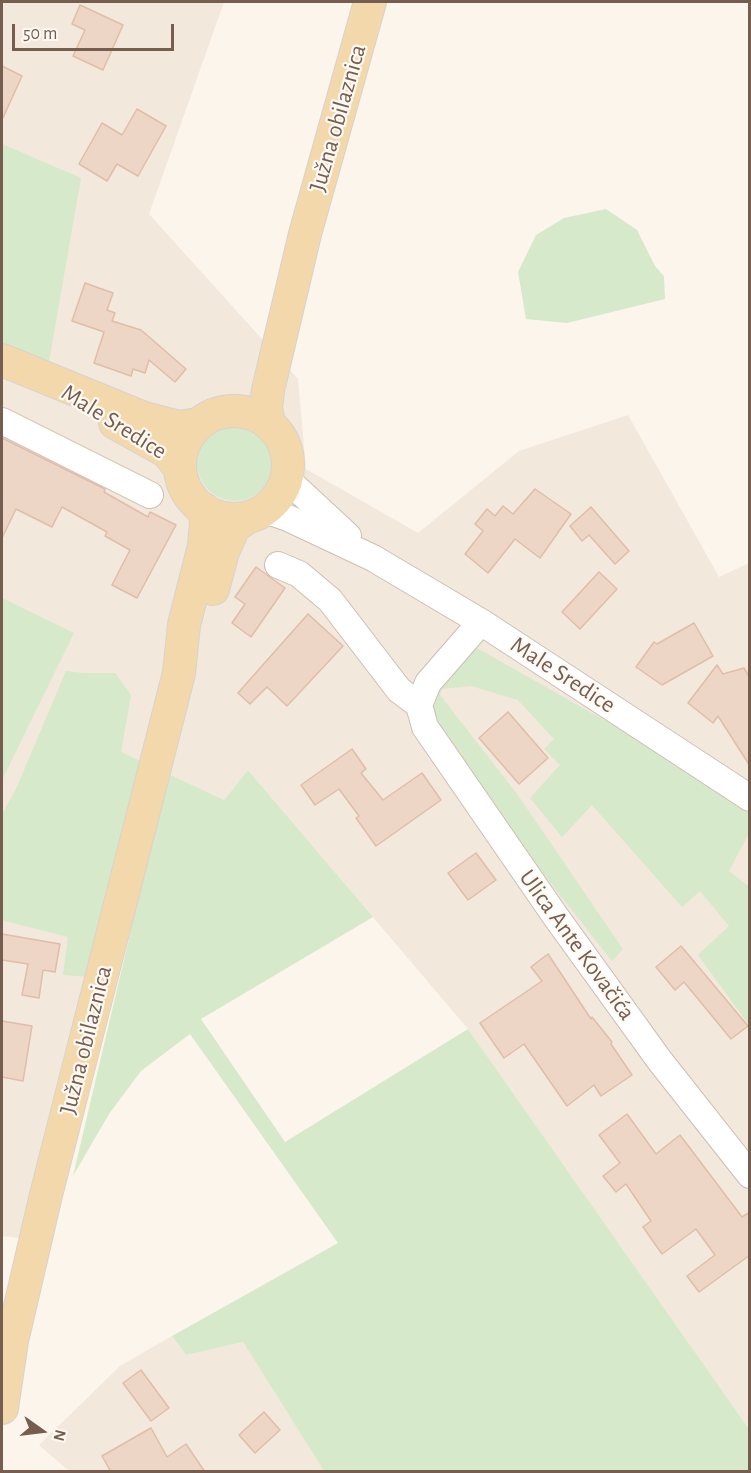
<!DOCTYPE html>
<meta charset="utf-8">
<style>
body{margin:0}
#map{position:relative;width:751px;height:1473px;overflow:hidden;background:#fbf5ec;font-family:"Alegreya Sans",sans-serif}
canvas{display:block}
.frame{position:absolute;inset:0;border:3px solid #755d50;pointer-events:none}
.north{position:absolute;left:12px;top:1401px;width:60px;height:60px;-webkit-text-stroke:4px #fef9f3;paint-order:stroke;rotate:104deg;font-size:16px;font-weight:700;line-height:24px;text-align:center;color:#755d50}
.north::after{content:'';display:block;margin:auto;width:21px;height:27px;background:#755d50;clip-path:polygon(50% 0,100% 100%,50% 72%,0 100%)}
.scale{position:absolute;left:12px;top:24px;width:162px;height:27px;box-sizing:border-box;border:3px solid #755d50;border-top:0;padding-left:8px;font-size:18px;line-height:21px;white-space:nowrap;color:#755d50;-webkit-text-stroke:4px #fef9f3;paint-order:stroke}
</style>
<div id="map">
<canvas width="751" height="1473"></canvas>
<div class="frame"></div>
<div class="north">N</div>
<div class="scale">50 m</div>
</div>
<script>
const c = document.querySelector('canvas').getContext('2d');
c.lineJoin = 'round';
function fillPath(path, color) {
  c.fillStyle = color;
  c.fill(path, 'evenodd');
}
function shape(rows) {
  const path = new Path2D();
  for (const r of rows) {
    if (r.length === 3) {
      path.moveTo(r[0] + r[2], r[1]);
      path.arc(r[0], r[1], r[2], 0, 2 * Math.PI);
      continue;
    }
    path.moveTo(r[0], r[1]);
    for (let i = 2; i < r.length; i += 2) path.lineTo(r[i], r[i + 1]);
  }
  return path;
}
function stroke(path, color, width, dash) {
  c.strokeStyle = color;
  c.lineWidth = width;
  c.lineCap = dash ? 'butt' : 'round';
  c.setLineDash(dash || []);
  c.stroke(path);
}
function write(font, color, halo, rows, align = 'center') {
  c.font = font + ' "Alegreya Sans",sans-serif';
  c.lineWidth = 4.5;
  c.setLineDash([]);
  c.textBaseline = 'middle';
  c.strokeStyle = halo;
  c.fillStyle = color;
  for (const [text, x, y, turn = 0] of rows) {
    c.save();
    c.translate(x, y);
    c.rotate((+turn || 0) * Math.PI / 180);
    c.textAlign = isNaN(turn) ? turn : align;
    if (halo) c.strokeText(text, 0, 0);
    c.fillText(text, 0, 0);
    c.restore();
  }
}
fillPath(shape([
 [2,2,224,2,149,214,298,379,306,469,418,533,519,451,628,415,719,577,749,563,749,1429,468,1029,248,770,224,800,156,769,36,1240,2,1236],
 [172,1336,186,1355,243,1342,324,1471,69,1471,39,1445,120,1366]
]), '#f2e8db');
fillPath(shape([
 [2,144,81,178,46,379,2,360],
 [606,209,637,230,655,266,664,276,665,299,567,323,526,319,518,272,536,235,564,218],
 [235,463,38],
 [2,598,74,633,2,780],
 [470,644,641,741,749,814,749,833,729,871,749,887,749,1025,698,955,729,926,700,891,682,907,592,805,562,837,530,798,560,765,544,749,554,739,518,700,471,686,442,689,440,695,517,794,623,949,612,961,445,749,427,720,430,689],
 [66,671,83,673,115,673,131,695,121,752,224,800,248,770,373,917,201,1019,285,1142,468,1029,749,1429,749,1471,324,1471,243,1342,186,1355,172,1336,338,1243,190,1034,141,1071,109,1114,73,1176,131,930,130,916,102,978,63,975,68,937,2,920,2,814,16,789]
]), '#d7e9cb');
const building = shape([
 [80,5,123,25,103,70,73,56,85,30,72,24,80,5],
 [2,66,22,76,2,120,2,66],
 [137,109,166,126,138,176,117,164,107,181,79,164,102,123,122,135,137,109],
 [85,283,113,293,107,310,115,313,112,321,141,330,186,369,175,382,149,360,145,373,133,369,131,376,94,363,104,332,72,321,85,283],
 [2,438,105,489,104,492,148,517,150,512,176,525,137,598,112,585,130,550,105,536,107,532,62,507,52,527,16,509,2,538,2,438],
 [535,489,571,514,540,558,515,539,488,573,465,554,483,531,475,524,487,509,495,516,503,506,513,514,535,489],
 [591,507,629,551,615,564,589,535,582,541,570,526,591,507],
 [256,567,285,588,251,637,232,623,245,604,235,597,256,567],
 [599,572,617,589,580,629,562,612,599,572],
 [308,614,343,646,287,706,267,687,250,704,238,693,308,614],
 [694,623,713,656,662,685,636,667,654,642,657,644,694,623],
 [717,665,723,674,744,668,750,678,750,766,718,716,713,723,688,703,717,665],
 [508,712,548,758,519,784,479,738,508,712],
 [352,749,366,769,361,773,383,800,422,773,441,800,376,846,356,818,359,816,339,789,315,805,301,785,352,749],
 [476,853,496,880,468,900,448,873,476,853],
 [2,934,60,944,55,972,43,970,39,998,22,995,28,964,2,960,2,934],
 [681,946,748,1026,731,1039,684,982,675,990,656,967,681,946],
 [548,954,591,1019,592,1017,612,1042,611,1044,632,1075,601,1096,594,1085,567,1106,524,1044,504,1058,480,1023,542,981,531,967,548,954],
 [2,1021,32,1026,23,1081,2,1077,2,1021],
 [627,1114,656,1154,680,1135,742,1217,750,1212,750,1255,699,1292,687,1276,715,1255,696,1229,662,1254,643,1227,651,1221,626,1184,616,1192,603,1176,620,1163,599,1135,627,1114],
 [141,1370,169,1408,151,1421,123,1383,141,1370],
 [264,1412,280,1430,255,1453,239,1435,264,1412],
 [151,1428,167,1457,186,1444,205,1472,111,1472,102,1456,151,1428]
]);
fillPath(building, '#eed6c6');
stroke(building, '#e0bda8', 1.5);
const minor = shape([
 [2,421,150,495],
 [287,473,293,485,348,536],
 [258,513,274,513,288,518,373,558,481,622,750,798],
 [278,565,299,574,330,600,399,690,419,705],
 [481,622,428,683,419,705,425,727,556,917,660,1061,750,1175]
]);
const major = shape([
 [2,360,144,418,179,427,198,424],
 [234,465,54],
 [115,423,167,452,180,468],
 [269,423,266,408,268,390,305,234,370,2],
 [213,589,223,552,234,527,248,517],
 [2,1408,12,1341,46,1195,179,673,184,625,204,546,206,522,204,509]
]);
stroke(minor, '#cdbeb2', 28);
stroke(major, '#d8d2ce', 34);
stroke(minor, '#fff', 26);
stroke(major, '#f3d8ab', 32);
write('24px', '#755d50', '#fef9f3', [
 ["Južna obilaznica",338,118,-74],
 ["Male Sredice",114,422,32],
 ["Male Sredice",563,675,33],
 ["Ulica Ante Kovačića",577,945,54],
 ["Južna obilaznica",86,1040,-76]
]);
</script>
